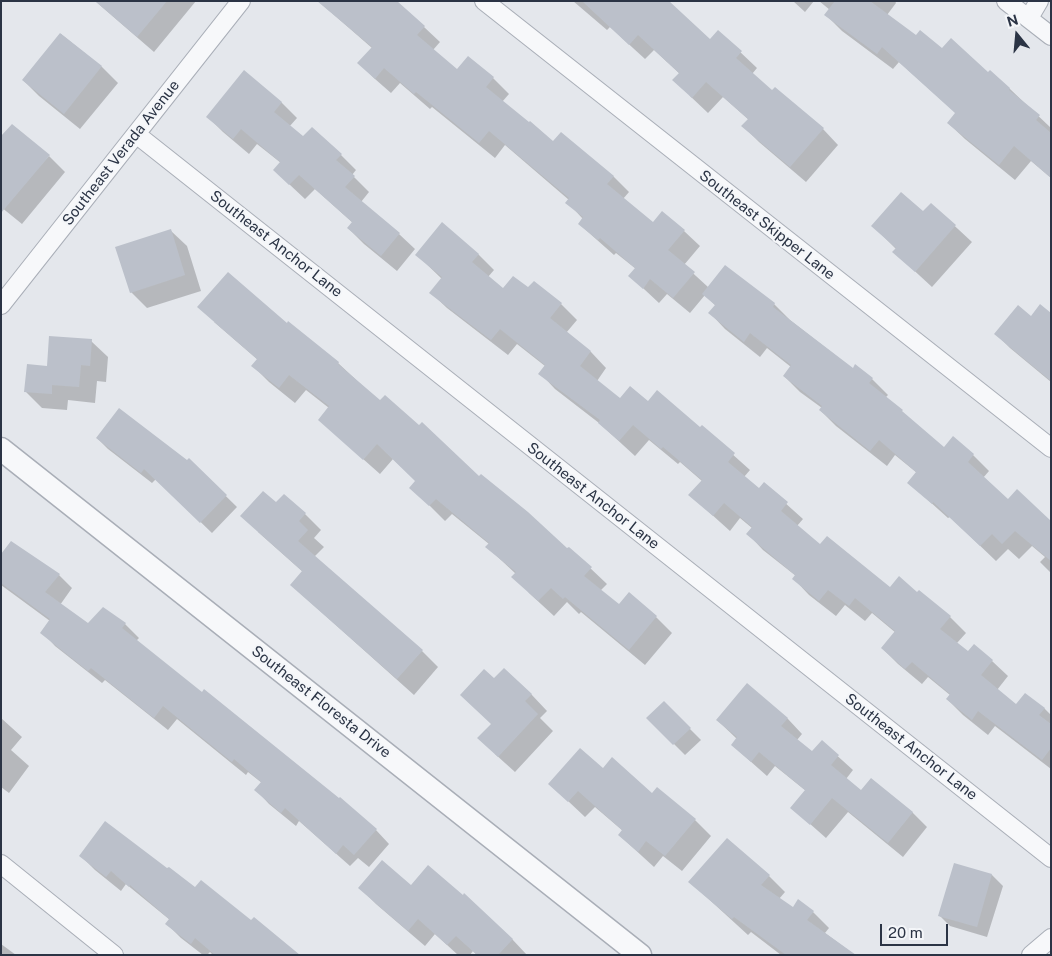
<!DOCTYPE html>
<style>
body{margin:0}
#map{position:relative;width:1052px;height:956px;overflow:hidden;background:#e4e7ec;font-family:"Public Sans",sans-serif}
canvas{display:block}
.frame{position:absolute;inset:0;border:2px solid #2b3445;pointer-events:none}
.north{position:absolute;left:992px;top:10px;width:50px;height:50px;-webkit-text-stroke:4px #f4f6f9;paint-order:stroke;rotate:343deg;font-size:14px;font-weight:700;line-height:20px;text-align:center;color:#2b3445}
.north::after{content:'';display:block;margin:auto;width:18px;height:22px;background:#2b3445;clip-path:polygon(50% 0,100% 100%,50% 72%,0 100%)}
.scale{position:absolute;left:880px;top:924px;width:68px;height:22px;box-sizing:border-box;border:2px solid #2b3445;border-top:0;padding-left:6px;font-size:15px;line-height:18px;white-space:nowrap;color:#2b3445;-webkit-text-stroke:4px #f4f6f9;paint-order:stroke}
</style>
<div id="map">
<canvas width="1052" height="956"></canvas>
<div class="frame"></div>
<div class="north">N</div>
<div class="scale">20 m</div>
</div>
<script>
const c = document.querySelector('canvas').getContext('2d');
c.lineJoin = 'round';
function fillPath(path, color) {
  c.fillStyle = color;
  c.fill(path, 'evenodd');
}
function shape(rows) {
  const path = new Path2D();
  for (const r of rows) {
    path.moveTo(r[0], r[1]);
    for (let i = 2; i < r.length; i += 2) path.lineTo(r[i], r[i + 1]);
  }
  return path;
}
function stroke(path, color, width, dash) {
  c.strokeStyle = color;
  c.lineWidth = width;
  c.lineCap = dash ? 'butt' : 'round';
  c.setLineDash(dash || []);
  c.stroke(path);
}
function write(font, color, halo, rows, align = 'center') {
  c.font = font + ' "Public Sans",sans-serif';
  c.lineWidth = 4;
  c.setLineDash([]);
  c.textBaseline = 'middle';
  c.strokeStyle = halo;
  c.fillStyle = color;
  for (const [text, x, y, turn = 0] of rows) {
    c.save();
    c.translate(x, y);
    c.rotate((+turn || 0) * Math.PI / 180);
    c.textAlign = isNaN(turn) ? turn : align;
    if (halo) c.strokeText(text, 0, 0);
    c.fillText(text, 0, 0);
    c.restore();
  }
}
fillPath(shape([
 [95,1,196,1,154,52],
 [318,1,424,27,440,42,433,50,458,71,493,78,509,94,502,102,553,142,613,176,629,192,623,199,653,224,684,231,700,246,684,265,708,287,774,304,790,320,853,369,872,379,888,395,885,398,944,449,953,438,973,455,989,471,983,478,1008,501,1051,523,1051,573,1040,562,1045,557,1032,546,1019,559,1008,549,996,561,950,517,948,518,909,483,917,473,895,455,887,466,836,426,820,410,822,408,800,392,784,376,791,367,767,348,760,357,725,329,710,313,716,306,705,295,690,313,667,294,659,303,630,276,636,269,616,253,614,255,579,224,583,219,567,202,569,200,505,145,495,158,432,107,430,109,400,83,391,93,375,79,359,63,372,48],
 [573,1,629,1,710,41,718,31,757,68,752,74,772,92,823,129,838,145,806,182,759,142,743,126,749,120,723,97,708,113,690,96,680,74,654,50,645,59,610,27,607,30],
 [793,1,814,1,805,12],
 [819,1,895,1,896,3,887,15,916,37,989,74,1010,89,1051,128,1051,178,1031,161,1015,180,965,139,948,123,956,113,899,62,893,69,842,31,826,15,830,10],
 [61,34,102,67,118,83,80,129,39,96,23,80],
 [281,102,297,118,289,127,303,138,341,155,356,170,352,175,369,192,361,202,399,234,415,249,397,271,364,244,348,228,353,223,315,189,305,199,274,170,281,163,257,144,249,154,223,132,208,117],
 [49,156,65,172,22,224,1,207],
 [931,204,972,242,932,287,894,252,896,249,873,226,923,213],
 [170,230,187,246,201,291,147,308,131,292],
 [478,254,494,270,488,277,503,290,528,289,561,304,577,320,566,333,591,352,606,368,597,381,620,399,648,402,700,429,702,427,750,470,744,477,759,490,764,484,803,519,797,526,820,546,891,589,917,594,950,617,966,633,957,643,968,653,992,661,1008,676,997,690,1016,705,1044,708,1051,715,1051,769,995,726,988,735,963,715,947,699,950,695,928,677,922,684,898,664,882,648,896,633,872,613,865,621,845,605,836,616,809,595,794,579,796,576,763,550,748,534,752,528,740,518,730,531,690,495,702,481,680,462,678,464,649,440,635,456,599,423,555,389,540,373,545,366,517,344,508,355,447,308,431,293,442,279,417,255],
 [1051,315,1051,382,1010,348,996,334,1031,317],
 [214,322,287,325,288,323,338,363,380,402,479,478,568,550,569,548,607,584,600,591,619,606,629,594,656,617,672,633,645,665,581,612,579,614,567,602,554,616,529,593,516,574,487,547,489,544,452,514,445,521,427,503,417,482,393,459,380,474,319,420,329,408,306,390,295,403,269,382,253,366,258,360],
 [91,341,108,357,106,382,97,381,95,403,68,400,67,410,42,408,26,392,48,367],
 [97,438,187,462,189,460,237,507,212,533,156,479,152,483,108,449],
 [276,504,305,514,321,530,314,538,324,547,314,557,422,651,438,667,414,695,291,585,303,572,258,532],
 [1,556,59,575,72,588,60,605,88,625,103,608,125,624,139,638,136,641,376,830,389,844,369,867,358,858,350,866,299,821,296,826,269,804,256,790,262,783,248,772,246,775,177,719,168,730,105,680,102,683,55,646,42,632,50,621,1,585],
 [494,680,531,694,547,711,540,718,553,731,515,772,495,754,492,725],
 [747,685,788,719,802,734,797,740,812,753,822,742,853,770,846,779,861,792,912,812,927,827,903,857,848,812,826,838,792,808,806,791,775,766,767,776,732,745,737,739,717,720],
 [664,703,701,740,685,755,648,718],
 [1,718,22,737,11,750,29,766,9,793,1,787],
 [603,770,695,820,711,836,682,871,663,856,654,867,619,835,623,831,595,807,585,817,550,784],
 [81,856,195,889,251,922,298,955,213,955,210,952,207,955,203,955,181,938,167,924,170,920,126,884,121,891,95,870],
 [955,864,992,875,1003,886,987,937,950,926,939,915],
 [769,876,785,892,779,899,793,909,813,912,829,928,825,933,855,955,781,955,751,932,748,935,690,882],
 [359,887,411,887,512,939,527,955,477,955,473,951,470,955,458,955,435,934,425,946,376,904],
 [1,944,16,955,1,955]
]), '#0003');
fillPath(shape([
 [95,1,167,1,137,37],
 [317,1,397,1,425,26,417,35,457,69,468,56,494,77,486,87,529,122,530,121,553,141,561,132,614,176,607,184,653,222,662,211,685,230,668,250,695,272,673,298,650,279,643,289,628,276,635,268,600,238,598,240,578,224,583,217,565,203,569,198,489,131,479,143,416,92,414,94,384,68,375,79,357,63,372,47],
 [582,1,669,1,710,39,718,30,742,51,736,58,772,90,775,87,824,128,790,167,741,126,748,119,706,82,692,98,672,80,679,73,638,35,629,45],
 [835,1,870,1,916,35,920,30,942,48,951,38,988,72,990,70,1010,88,1009,90,1040,115,1036,120,1051,133,1051,178,1014,146,999,165,947,123,955,113,882,47,877,54,824,15],
 [60,33,102,66,64,114,22,80],
 [244,70,282,102,274,112,303,136,312,127,342,154,336,160,355,176,345,187,400,233,381,256,347,228,352,222,299,175,289,185,273,170,280,162,241,129,233,139,206,117],
 [12,124,50,155,1,213,1,136],
 [901,192,923,211,931,203,956,225,915,272,892,252,896,248,871,226],
 [442,222,479,254,472,262,503,288,513,276,528,287,534,281,562,303,550,318,591,351,580,366,620,398,630,386,648,401,657,390,700,427,702,425,735,453,728,462,759,488,764,482,788,502,781,511,820,544,827,536,890,587,899,576,917,592,919,590,951,616,940,629,968,651,974,644,993,660,981,675,1016,704,1025,693,1045,708,1039,715,1051,724,1051,748,1042,760,978,711,972,720,946,699,950,694,912,662,905,669,881,648,895,631,855,598,849,606,828,590,819,601,792,579,795,575,746,534,752,527,724,503,713,516,688,495,702,480,663,447,661,449,633,425,619,441,598,423,600,420,538,374,545,365,500,329,491,340,429,293,442,277,415,255],
 [171,229,185,275,130,293,115,247],
 [725,265,775,303,773,307,853,368,855,364,873,378,869,383,903,410,902,411,944,447,953,436,974,454,968,462,1008,499,1017,489,1051,521,1051,561,1015,531,1002,544,992,534,980,546,933,502,932,504,907,483,916,472,879,440,870,451,819,410,822,406,783,376,791,365,750,333,744,342,708,313,715,305,702,294],
 [228,272,287,323,288,321,339,362,338,364,380,400,385,395,419,425,422,422,479,476,481,474,528,512,567,548,569,547,592,567,584,576,619,604,629,592,657,616,629,650,565,597,563,599,551,588,538,601,511,577,516,572,485,547,489,543,436,499,429,506,409,488,415,481,377,444,363,460,318,420,329,406,289,375,279,388,251,366,257,359,197,307],
 [1040,304,1051,313,1051,381,994,334,1018,305,1031,316],
 [49,336,92,339,90,366,81,365,79,387,52,385,52,394,24,392,27,364,47,366],
 [119,408,187,460,189,458,227,495,200,523,144,469,141,473,96,438],
 [263,491,276,502,284,494,306,513,299,521,308,530,298,541,423,650,397,679,290,585,302,571,240,516],
 [11,541,60,574,45,592,88,623,103,607,126,623,122,628,202,692,204,689,339,798,340,797,377,829,354,855,343,845,336,854,285,808,281,813,254,790,261,782,234,759,232,762,163,706,154,718,91,668,88,671,40,633,50,619,1,583,1,554],
 [504,668,532,694,525,701,538,714,498,757,477,738,491,724,460,695,484,669,494,678],
 [747,683,788,718,781,726,812,751,822,740,839,755,831,765,861,790,871,778,913,812,888,843,832,798,810,825,790,808,805,790,759,752,751,762,731,745,737,737,716,720],
 [664,701,691,728,673,745,646,718],
 [580,748,603,768,612,757,652,793,657,787,696,819,665,856,646,841,638,852,618,835,622,830,578,791,568,802,548,784],
 [105,821,167,868,169,867,195,887,201,880,251,920,254,917,300,955,215,955,195,938,191,944,165,924,169,919,130,885,129,887,111,871,106,877,79,856],
 [727,838,770,875,761,885,793,907,798,899,814,911,807,920,856,955,786,955,734,917,732,919,688,882],
 [382,860,411,885,428,865,463,895,464,893,513,939,498,955,477,955,456,936,447,945,418,919,408,931,358,888],
 [954,863,992,874,977,927,938,916]
]), '#bbc0ca');
const minor = shape([
 [484,1,1051,448],
 [1006,1,1051,36],
 [1029,18,1039,1],
 [136,134,1051,858],
 [1,305,241,1],
 [1,864,114,955],
 [1031,955,1051,938]
]);
const tertiary = shape([
 [1,449,640,955]
]);
stroke(minor, '#a9aeb7', 20);
stroke(tertiary, '#a9aeb7', 25);
stroke(minor, '#f7f8fa', 18);
stroke(tertiary, '#f7f8fa', 22);
write('15px', '#2b3445', '#f4f6f9', [
 ["Southeast Verada Avenue",121,153,-52],
 ["Southeast Skipper Lane",767,225,38],
 ["Southeast Anchor Lane",276,244,38],
 ["Southeast Anchor Lane",593,496,38],
 ["Southeast Floresta Drive",321,702,38],
 ["Southeast Anchor Lane",911,747,38]
]);
</script>
